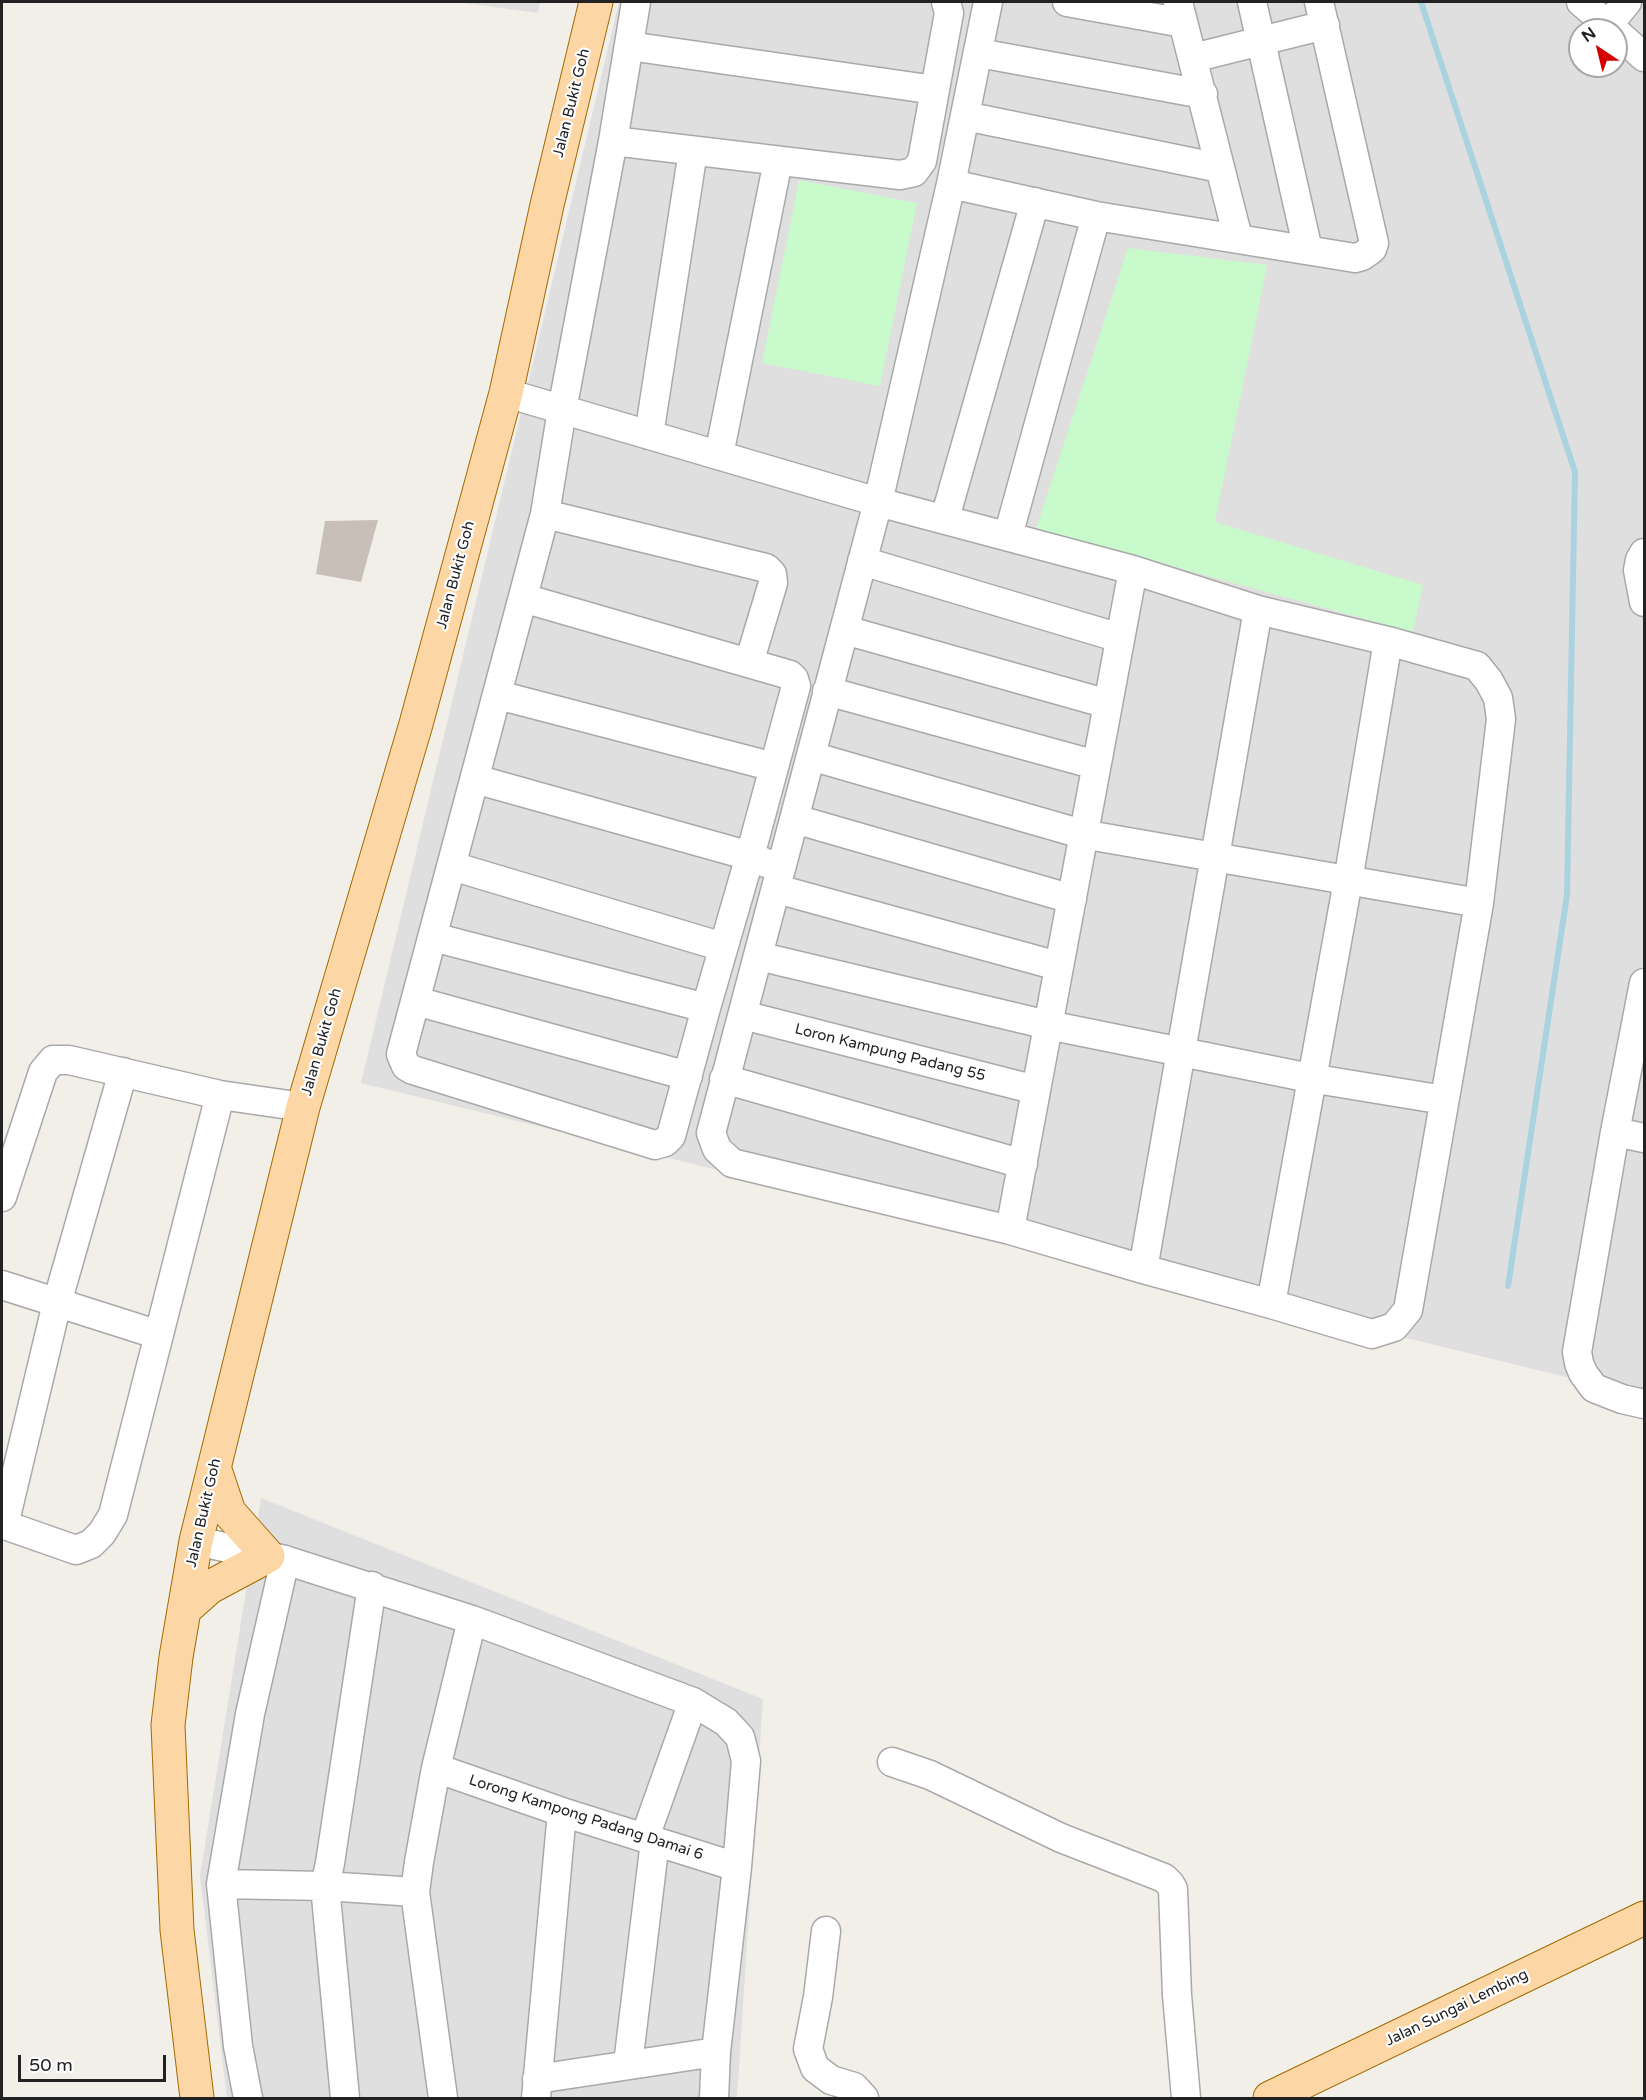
<!DOCTYPE html>
<style>
body{margin:0}
#map{position:relative;width:1646px;height:2100px;overflow:hidden;background:#f2efe9;font-family:"Varela Round",sans-serif}
canvas{display:block}
.frame{position:absolute;inset:0;border:3px solid #222;pointer-events:none}
.north{position:absolute;left:1568px;top:18px;width:60px;height:60px;box-sizing:border-box;background:#fff;border:2px solid #a7a7a7;border-radius:50%;rotate:325deg;font-size:16px;font-weight:700;line-height:24px;text-align:center;color:#222}
.north::after{content:'';display:block;margin:auto;width:21px;height:27px;background:#d40000;clip-path:polygon(50% 0,100% 100%,50% 72%,0 100%)}
.scale{position:absolute;left:18px;top:2055px;width:148px;height:27px;box-sizing:border-box;border:3px solid #222;border-top:0;padding-left:8px;font-size:18px;line-height:21px;white-space:nowrap;color:#222;-webkit-text-stroke:4px #fff;paint-order:stroke}
</style>
<div id="map">
<canvas width="1646" height="2100"></canvas>
<div class="frame"></div>
<div class="north">N</div>
<div class="scale">50 m</div>
</div>
<script>
const c = document.querySelector('canvas').getContext('2d');
c.lineJoin = 'round';
function fillPath(path, color) {
  c.fillStyle = color;
  c.fill(path, 'evenodd');
}
function shape(rows) {
  const path = new Path2D();
  for (const r of rows) {
    path.moveTo(r[0], r[1]);
    for (let i = 2; i < r.length; i += 2) path.lineTo(r[i], r[i + 1]);
  }
  return path;
}
function stroke(path, color, width, dash) {
  c.strokeStyle = color;
  c.lineWidth = width;
  c.lineCap = dash ? 'butt' : 'round';
  c.setLineDash(dash || []);
  c.stroke(path);
}
function write(font, color, halo, rows, align = 'center') {
  c.font = font + ' "Varela Round",sans-serif';
  c.lineWidth = 4.5;
  c.setLineDash([]);
  c.textBaseline = 'middle';
  c.strokeStyle = halo;
  c.fillStyle = color;
  for (const [text, x, y, turn = 0] of rows) {
    c.save();
    c.translate(x, y);
    c.rotate((+turn || 0) * Math.PI / 180);
    c.textAlign = isNaN(turn) ? turn : align;
    if (halo) c.strokeText(text, 0, 0);
    c.fillText(text, 0, 0);
    c.restore();
  }
}
fillPath(shape([
 [457,2,540,2,538,13],
 [619,2,1644,2,1644,1396,361,1083],
 [1580,30,1616,30,1616,66,1580,66],
 [261,1498,763,1699,737,2098,227,2098,200,1876]
]), '#e0dfdf');
fillPath(shape([
 [799,180,917,203,880,386,762,363],
 [1128,248,1267,265,1215,522,1423,585,1413,632,1036,529]
]), '#c8facc');
stroke(shape([
 [1421,2,1575,472,1567,895,1508,1286]
]), '#aad3df', 6);
fillPath(shape([
 [378,520,361,582,316,574,325,521]
]), '#c7bfb8');
const minor = shape([
 [1067,2,1183,23],
 [1178,2,1238,238],
 [1252,2,1308,250],
 [1581,2,1614,30],
 [1608,25,1627,2],
 [1616,32,1644,57],
 [629,46,935,90],
 [979,53,1203,94],
 [1193,58,1325,25],
 [965,116,1220,168],
 [613,141,900,175,914,172,922,161,949,13,946,2],
 [951,184,1096,216,1355,258,1362,256,1372,249,1374,243,1319,2],
 [506,393,878,502,1133,570,1258,610,1388,641,1477,666,1489,681,1498,698,1501,719,1479,903,1408,1310,1394,1327,1372,1334,1271,1304,1143,1269,1010,1230,732,1163,717,1149,711,1133,878,502,951,184,988,2],
 [649,435,693,151],
 [719,455,778,161],
 [545,514,766,568,772,574,773,583,749,663],
 [945,518,1035,202],
 [1008,536,1096,216],
 [1644,553,1640,560,1638,570,1644,602],
 [862,561,1120,638],
 [523,598,790,675,794,679,796,686,750,856,706,1008,671,1136,665,1142,655,1145,413,1070,406,1066,401,1054,545,514,562,410,613,141,636,2],
 [845,630,1108,704],
 [827,691,1096,765],
 [498,695,774,767],
 [811,756,1082,834,1479,903],
 [475,779,750,856,766,863],
 [795,819,1072,899],
 [452,866,723,947],
 [777,889,1058,966],
 [433,937,706,1008],
 [758,956,1048,1025,1310,1078,1444,1100],
 [1644,983,1615,1132,1577,1352,1579,1363,1583,1373,1594,1388,1622,1399,1644,1404],
 [416,1001,688,1076],
 [743,1015,1036,1090],
 [724,1079,1023,1164],
 [1615,1132,1644,1138],
 [2,1197,43,1072,53,1060,69,1060,220,1095,303,1107],
 [1010,1230,1133,570],
 [1143,1269,1258,610],
 [2,1285,159,1335],
 [1271,1304,1348,881,1388,641],
 [2,1524,76,1550,91,1544,102,1533,113,1515,220,1095],
 [4,1525,57,1303,123,1072],
 [196,1541,285,1560,472,1620,693,1702,726,1722,740,1737,746,1761,737,1867,716,2052,714,2098],
 [892,1762,930,1775,1061,1838,1164,1878,1170,1884,1173,1889,1177,1995,1186,2098],
 [436,1768,562,1812,737,1867],
 [645,1837,693,1702],
 [221,1884,325,1886,415,1892],
 [826,1931,818,1997,808,2049,815,2068,831,2080,854,2087,864,2098],
 [628,2064,655,1841],
 [537,2079,716,2052],
 [248,2098,238,2046,221,1884,250,1714,285,1560],
 [345,2098,325,1886,330,1863,372,1586],
 [443,2098,415,1892,419,1862,436,1768,472,1620],
 [536,2098,562,1812]
]);
const major = shape([
 [184,1610,210,1587,268,1556,229,1512,214,1467],
 [197,2098,177,1930,168,1725,176,1657,196,1541,303,1107,416,724,506,393,547,205,596,2],
 [1270,2098,1644,1918]
]);
stroke(minor, '#a9a9a9', 31);
stroke(major, '#a06b00', 35);
stroke(minor, '#fff', 28);
stroke(major, '#fcd6a4', 33);
write('15px', '#222', '#fff', [
 ["Jalan Bukit Goh",572,103,-76],
 ["Jalan Bukit Goh",456,575,-75],
 ["Jalan Bukit Goh",322,1042,-74],
 ["Loron Kampung Padang 55",890,1053,14],
 ["Jalan Bukit Goh",204,1513,-77],
 ["Lorong Kampong Padang Damai 6",586,1818,18],
 ["Jalan Sungai Lembing",1457,2008,-26]
]);
</script>
